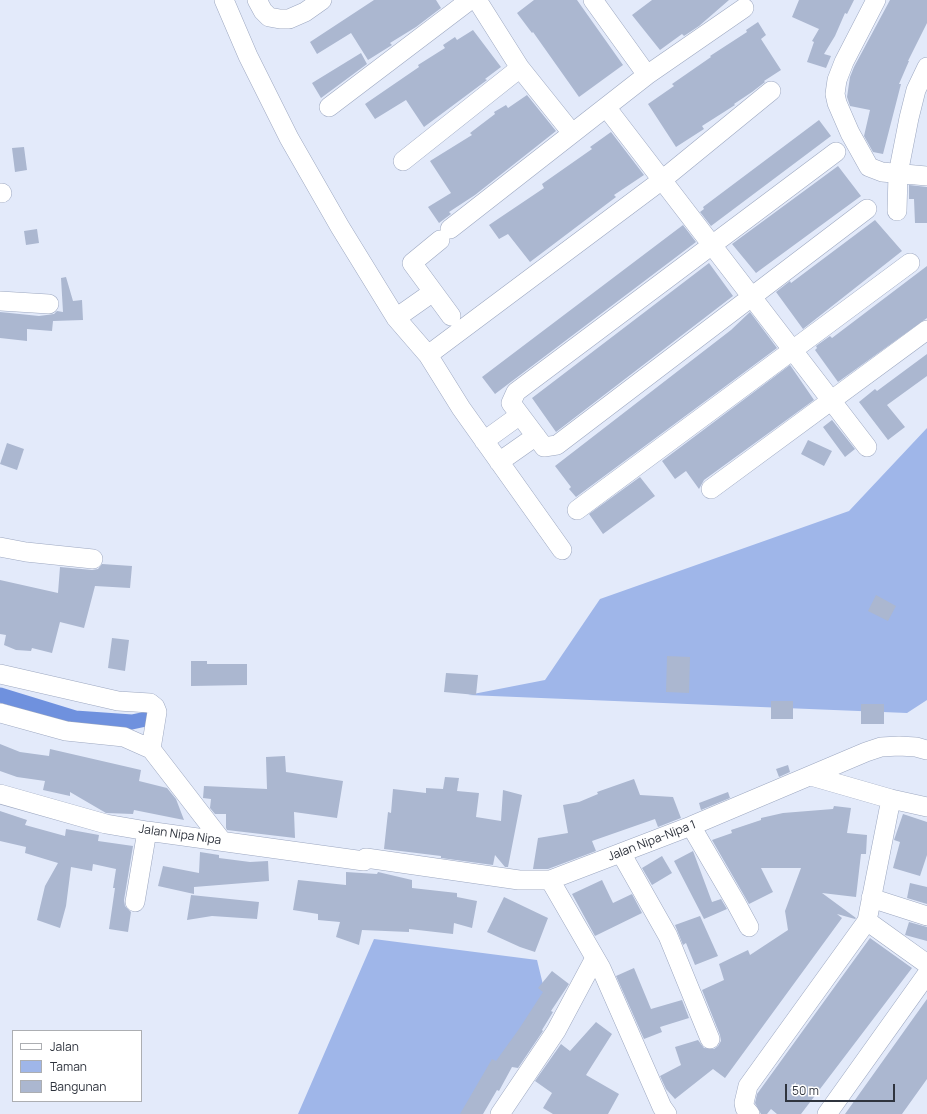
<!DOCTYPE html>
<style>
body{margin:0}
#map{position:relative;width:927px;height:1114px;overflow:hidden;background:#e3eafa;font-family:Manrope,sans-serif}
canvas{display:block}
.legend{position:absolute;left:12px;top:1030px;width:130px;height:72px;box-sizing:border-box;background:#fff;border:1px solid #acaeb2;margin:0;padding:5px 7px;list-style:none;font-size:12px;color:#2f343e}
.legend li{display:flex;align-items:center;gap:8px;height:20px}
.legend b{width:20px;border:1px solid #acaeb2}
.scale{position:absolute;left:785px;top:1084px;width:110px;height:18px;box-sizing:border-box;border:2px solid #2f343e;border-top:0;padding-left:5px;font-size:12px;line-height:14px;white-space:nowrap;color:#2f343e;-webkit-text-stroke:3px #fff;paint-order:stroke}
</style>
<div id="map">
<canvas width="927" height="1114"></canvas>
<ul class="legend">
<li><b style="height:5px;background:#fff"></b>Jalan</li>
<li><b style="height:11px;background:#9fb6e9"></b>Taman</li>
<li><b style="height:11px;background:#abb7d0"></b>Bangunan</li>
</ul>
<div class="scale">50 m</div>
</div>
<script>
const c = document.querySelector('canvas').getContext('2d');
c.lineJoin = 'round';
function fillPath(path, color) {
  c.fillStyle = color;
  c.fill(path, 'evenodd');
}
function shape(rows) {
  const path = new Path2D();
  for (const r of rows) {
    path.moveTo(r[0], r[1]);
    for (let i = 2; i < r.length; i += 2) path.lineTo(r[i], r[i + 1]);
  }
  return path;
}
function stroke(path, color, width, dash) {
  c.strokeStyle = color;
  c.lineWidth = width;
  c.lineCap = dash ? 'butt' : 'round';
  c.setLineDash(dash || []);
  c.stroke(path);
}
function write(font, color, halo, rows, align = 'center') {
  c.font = font + ' Manrope,sans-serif';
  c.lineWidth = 3;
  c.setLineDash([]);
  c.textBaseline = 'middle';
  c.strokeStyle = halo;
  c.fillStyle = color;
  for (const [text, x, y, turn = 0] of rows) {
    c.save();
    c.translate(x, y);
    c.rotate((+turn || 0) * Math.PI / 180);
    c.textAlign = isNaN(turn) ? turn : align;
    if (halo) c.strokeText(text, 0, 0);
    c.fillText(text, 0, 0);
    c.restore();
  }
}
fillPath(shape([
 [927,428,927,700,907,713,468,695,545,680,600,599,849,511],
 [374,939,537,960,545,993,468,1114,298,1114]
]), '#9fb6e9');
stroke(shape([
 [0,695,75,718,132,722,146,719]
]), '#6f91de', 15);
fillPath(shape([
 [374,0,436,0,441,8,416,27,390,43,392,45,368,60,351,33,317,54,310,42],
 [534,0,577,0,623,65,579,97,533,32,532,33,517,13],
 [652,0,729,0,699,26,684,36,682,34,660,50,632,15],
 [799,0,854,0,847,14,845,13,835,36,824,54,831,56,826,68,807,62,814,42,812,41,819,29,792,17],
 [890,0,927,0,927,23,908,61,909,61,899,84,901,84,883,154,873,152,864,136,870,110,850,106,847,97,850,77,854,67],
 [758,22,766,35,761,39,781,70,764,81,765,82,752,92,734,104,735,105,702,126,704,129,676,147,648,104,674,86,672,84,711,57,710,56,747,32,746,30],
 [473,30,501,67,485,79,487,80,424,127,406,100,375,119,365,104,419,67,418,65,445,48,443,45,455,37,457,40],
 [361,53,367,64,321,98,312,83],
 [527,95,556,131,475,195,449,212,451,214,439,223,428,207,451,193,430,161,472,135,470,133,495,114,494,112,506,105,508,108],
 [819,120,831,136,711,226,700,212,704,209,703,207],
 [611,132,644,175,614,195,616,197,530,262,508,234,499,239,489,225,544,188,542,184,592,149,590,147],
 [24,147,27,170,15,172,12,148],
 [838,166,861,196,756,273,732,244],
 [909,185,927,187,927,223,915,223,914,199,909,199],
 [875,220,902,251,803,329,776,292,790,281,791,283],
 [683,225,696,242,495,394,482,377],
 [37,229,39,243,26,245,24,231],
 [709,263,733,296,556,432,532,398],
 [927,266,927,318,838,382,815,350,817,348,816,346,830,336,832,338],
 [66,277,73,301,82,300,83,320,53,321,52,331,27,329,27,341,0,338,0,312,39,316,54,314,57,311,63,312,61,278],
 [750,312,777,348,576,497,569,489,571,487,555,466,731,330],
 [927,354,927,376,887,405,905,427,888,440,859,402,875,389,877,391],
 [790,365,814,400,704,480,699,489,686,471,675,479,662,461],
 [832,420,855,449,845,457,823,427],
 [808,440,832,451,824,466,801,454],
 [7,443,24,449,17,470,0,464],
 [640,477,655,496,603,534,589,514],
 [102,564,132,566,130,588,95,586,84,628,60,622,52,653,32,648,31,651,16,650,4,645,6,635,0,634,0,580,58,593,60,567,92,570,98,569],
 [876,595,896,606,888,621,868,611],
 [112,638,129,640,125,671,108,668],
 [667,656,690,657,689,693,666,692],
 [191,661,207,661,207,664,247,664,247,685,191,686],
 [446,673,478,675,476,695,444,692],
 [771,701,793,701,793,719,771,719],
 [861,704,884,704,884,724,861,724],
 [0,744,20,752,49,756,50,749,141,770,139,781,167,788,176,799,184,820,134,810,133,814,106,813,70,792,70,796,43,790,45,781,17,777,0,771],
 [285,756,286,772,343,781,337,818,294,812,295,838,227,830,226,828,226,814,215,814,210,808,211,799,203,798,204,786,267,789,266,757],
 [788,765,790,772,779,777,776,769],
 [445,777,459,778,457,791,479,793,476,817,501,821,503,790,522,795,508,867,505,867,495,855,493,865,441,858,441,856,384,849,388,812,391,813,393,789,426,793,426,788,443,789],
 [634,779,640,795,673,797,681,818,658,827,655,819,592,841,596,851,548,869,533,869,538,838,568,833,563,805,579,802,598,794,597,792],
 [728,792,730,798,701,810,699,803],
 [834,806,851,808,847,833,867,835,866,854,861,854,856,897,822,893,856,918,855,919,837,914,842,918,725,1078,713,1069,675,1099,666,1089,660,1076,681,1065,675,1047,698,1040,704,1048,714,1049,718,1046,721,1041,720,1035,702,990,724,980,719,964,748,950,750,955,788,930,785,911,801,868,761,868,773,892,749,904,712,840,732,833,731,830,761,820,761,818,783,813,833,809],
 [0,811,27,820,25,825,65,836,66,829,99,835,98,841,133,846,124,900,125,906,131,912,128,932,109,929,115,888,113,888,116,869,93,864,92,871,71,867,66,906,60,928,37,920,45,886,58,863,25,853,26,847,0,841],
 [903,814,927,822,927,855,920,876,893,868,900,842,894,840],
 [693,851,712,902,721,899,727,909,704,919,674,861],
 [200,852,219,855,219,858,250,862,268,861,269,881,194,887,194,894,158,886,163,866,199,873],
 [662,856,672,873,652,885,642,868],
 [346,872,377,874,378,872,412,880,412,888,457,893,457,897,477,901,472,928,454,923,453,934,409,929,409,932,362,930,359,945,336,937,340,922,318,920,318,914,293,910,298,880,346,885],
 [602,880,613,903,632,894,642,913,595,936,572,894],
 [910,883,927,887,927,904,907,898],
 [191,895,259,902,257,919,212,916,187,920],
 [504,897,548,918,535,952,520,947,487,932],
 [700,916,718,956,695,965,686,943,683,945,675,925],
 [909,922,927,927,927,941,905,935],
 [870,938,912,968,801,1114,777,1114,771,1109,767,1114,761,1114,755,1103,757,1094],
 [634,968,651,1009,682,1000,689,1018,660,1027,662,1032,644,1039,616,976],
 [552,971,569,984,551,1011,553,1012,542,1030,543,1031,518,1068,512,1067,499,1091,497,1090,483,1114,460,1114,492,1059,496,1061,519,1029,543,992,538,988],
 [927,999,927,1079,902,1114,845,1114],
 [596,1022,612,1034,586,1075,619,1094,608,1114,553,1114,543,1108,552,1093,535,1081,561,1044,570,1051]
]), '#abb7d0');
const minor = shape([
 [224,0,248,56,289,138,340,227,396,318,428,355,461,408,562,550],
 [257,0,263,11,269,17,280,19,289,19,305,12,322,0],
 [477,0,520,68,572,133],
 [593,0,647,75],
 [876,0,844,62,837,80,835,94,837,103,850,133,869,167,882,172,927,176],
 [329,107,470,0],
 [606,107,867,447],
 [836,152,516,392,511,403,544,447,557,445,867,209],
 [403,161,520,68],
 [0,193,2,193],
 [897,211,898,174,909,118,916,90,927,67],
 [450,229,647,75,744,8],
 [440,240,412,263,451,316],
 [0,301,49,304],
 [396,318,433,292],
 [428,355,662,180,771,91],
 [484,441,520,415],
 [499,462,536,436],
 [711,489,927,330],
 [577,510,910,263],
 [0,547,26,552,93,559],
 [0,674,118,701,150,703,155,707,157,712,151,749],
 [0,713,66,731,124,737,151,749,222,841],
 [811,776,891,799,927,807],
 [0,794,106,824,147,831,364,861,366,858,519,880,550,880,691,826,866,752,881,747,899,746,916,747,927,750],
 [691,826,736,903,749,927],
 [621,853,668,936,710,1039],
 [550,880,601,968,662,1107,667,1114],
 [871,898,927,916],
 [135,902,147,831],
 [867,921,927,964],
 [500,1114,556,1031,595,958],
 [750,1114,745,1108,744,1103,748,1086,867,921,891,799],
 [827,1114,927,974]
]);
stroke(minor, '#9ca7c0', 20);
stroke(minor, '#fff', 19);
write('12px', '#2f343e', '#fff', [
 ["Jalan Nipa Nipa",180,835,8],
 ["Jalan Nipa-Nipa 1",652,841,-21]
]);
</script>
